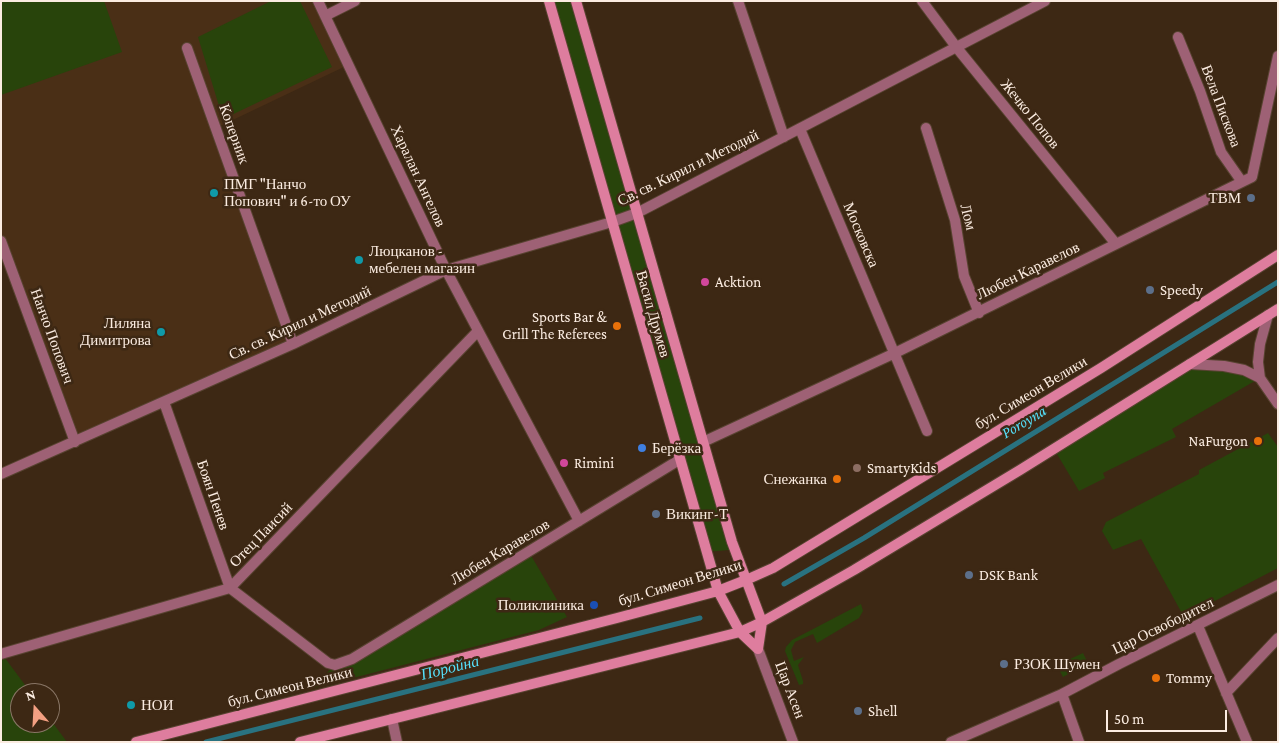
<!DOCTYPE html>
<meta charset="utf-8">
<style>
body{margin:0}
#map{position:relative;width:1279px;height:743px;overflow:hidden;background:#3d2814;font-family:"Crimson Pro",serif}
canvas{display:block}
.frame{position:absolute;inset:0;border:2px solid #fbece1;pointer-events:none}
.north{position:absolute;left:10px;top:683px;width:50px;height:50px;box-sizing:border-box;background:#3d2814;border:1px solid #897666;border-radius:50%;rotate:341deg;font-size:14px;font-weight:700;line-height:20px;text-align:center;color:#fbece1}
.north::after{content:'';display:block;margin:auto;width:18px;height:22px;background:#f3a082;clip-path:polygon(50% 0,100% 100%,50% 72%,0 100%)}
.scale{position:absolute;left:1106px;top:710px;width:121px;height:22px;box-sizing:border-box;border:2px solid #fbece1;border-top:0;padding-left:6px;font-size:15px;line-height:18px;white-space:nowrap;color:#fbece1;-webkit-text-stroke:4px #3d2814;paint-order:stroke}
</style>
<div id="map">
<canvas width="1279" height="743"></canvas>
<div class="frame"></div>
<div class="north">N</div>
<div class="scale">50 m</div>
</div>
<script>
const c = document.querySelector('canvas').getContext('2d');
c.lineJoin = 'round';
function fillPath(path, color) {
  c.fillStyle = color;
  c.fill(path, 'evenodd');
}
function shape(rows) {
  const path = new Path2D();
  for (const r of rows) {
    path.moveTo(r[0], r[1]);
    for (let i = 2; i < r.length; i += 2) path.lineTo(r[i], r[i + 1]);
  }
  return path;
}
function stroke(path, color, width, dash) {
  c.strokeStyle = color;
  c.lineWidth = width;
  c.lineCap = dash ? 'butt' : 'round';
  c.setLineDash(dash || []);
  c.stroke(path);
}
function write(font, color, halo, rows, align = 'center') {
  c.font = font + ' "Crimson Pro",serif';
  c.lineWidth = 5;
  c.setLineDash([]);
  c.textBaseline = 'middle';
  c.strokeStyle = halo;
  c.fillStyle = color;
  for (const [text, x, y, turn = 0] of rows) {
    c.save();
    c.translate(x, y);
    c.rotate((+turn || 0) * Math.PI / 180);
    c.textAlign = isNaN(turn) ? turn : align;
    if (halo) c.strokeText(text, 0, 0);
    c.fillText(text, 0, 0);
    c.restore();
  }
}
fillPath(shape([
 [1,1,318,1,348,65,216,128,293,344,75,442,1,241]
]), '#4a2f16');
fillPath(shape([
 [1,1,104,1,122,52,1,95],
 [271,1,300,1,332,67,223,119,198,37],
 [549,1,576,1,732,542,729,550,706,552],
 [1190,364,1260,378,1172,429,1176,437,1103,473,1105,478,1079,491,1054,449],
 [1268,433,1278,447,1278,568,1184,617,1141,539,1113,550,1102,531,1106,522,1199,474,1199,470],
 [529,552,567,617,539,630,310,689,335,665],
 [861,604,863,611,859,618,817,643,813,634,795,642,791,650,794,661,804,657,798,665,803,681,803,684,799,685,785,651,786,647,792,640],
 [1083,653,1088,663,1063,677,1057,665],
 [2,654,31,693,20,693,20,723,50,723,50,719,67,742,1,742]
]), '#28440b');
stroke(shape([
 [784,584,864,538,1278,282],
 [206,742,700,618]
]), '#297280', 5);
const street = shape([
 [318,1,446,270,579,521],
 [738,1,784,137],
 [922,1,957,48,1116,244],
 [325,16,355,1],
 [1178,37,1200,91,1221,152,1242,182],
 [187,48,293,344],
 [926,128,955,220,964,276,979,313],
 [800,129,927,431],
 [1,241,75,442],
 [1190,364,1224,366,1244,370,1260,378,1278,404],
 [1260,378,1258,362,1260,344,1268,315],
 [164,402,230,588,328,663,335,665,352,659,679,460],
 [703,442,895,353,1252,177,1278,56],
 [1,474,293,344,446,270,612,222,637,213,1045,1],
 [1198,626,1247,742],
 [758,649,793,742],
 [1,654,230,588,478,331],
 [1226,693,1278,638],
 [1062,694,1079,742],
 [392,719,397,742],
 [951,742,1062,694,1119,664,1278,585]
]);
const secondary = shape([
 [549,1,718,591,740,632,758,649],
 [576,1,732,542,762,622,758,649],
 [136,742,617,618,718,591,746,580,773,568,1101,368,1278,255],
 [300,742,740,632,762,622,854,570,1020,470,1278,309]
]);
stroke(street, '#584331', 12);
stroke(secondary, '#584331', 12);
stroke(street, '#9e6175', 10);
stroke(secondary, '#de7d9e', 10);
for (const [x, y, r, color] of [
 [214,193,5,"#0f9aa8"],
 [1251,198,5,"#5c6f8a"],
 [359,260,5,"#0f9aa8"],
 [705,282,5,"#d1479c"],
 [1150,290,5,"#5c6f8a"],
 [617,326,5,"#e8710a"],
 [161,332,5,"#0f9aa8"],
 [1258,441,5,"#e8710a"],
 [642,448,5,"#3f7fe0"],
 [564,463,5,"#d1479c"],
 [857,468,5,"#8d6e63"],
 [837,479,5,"#e8710a"],
 [656,514,5,"#5c6f8a"],
 [969,575,5,"#5c6f8a"],
 [594,605,5,"#1a4fb4"],
 [1004,664,5,"#5c6f8a"],
 [1156,678,5,"#e8710a"],
 [131,705,5,"#0f9aa8"],
 [858,711,5,"#5c6f8a"]
]) {
  const dot = new Path2D();
  dot.arc(x, y, r, 0, 2 * Math.PI);
  c.fillStyle = color;
  c.fill(dot);
  stroke(dot, '#3d2814', 2);
}
write('15px', '#fbece1', '#3d2814', [
 ["Вела Пискова",1221,106,69],
 ["Жечко Попов",1030,114,51],
 ["Коперник",234,134,70],
 ["Св. св. Кирил и Методий",688,168,-26],
 ["Харалан Ангелов",418,176,65],
 ["Лом",968,217,76],
 ["Московска",861,235,67],
 ["Любен Каравелов",1028,271,-26],
 ["Васил Друмев",653,314,74],
 ["Св. св. Кирил и Методий",300,323,-25],
 ["Нанчо Попович",52,336,70],
 ["бул. Симеон Велики",1031,393,-31],
 ["Боян Пенев",213,495,71],
 ["Отец Паисий",261,535,-46],
 ["Любен Каравелов",500,552,-31],
 ["бул. Симеон Велики",680,583,-17],
 ["Цар Освободител",1163,626,-26],
 ["бул. Симеон Велики",290,687,-14],
 ["Цар Асен",790,690,69]
]);
write('15px', '#fbece1', '#3d2814', [
 ["ПМГ \"Нанчо",224,184],
 ["Попович\" и 6-то ОУ",224,201],
 ["ТВМ",1241,198,"right"],
 ["Люцканов -",369,251],
 ["мебелен магазин",369,268],
 ["Acktion",715,282],
 ["Speedy",1160,290],
 ["Sports Bar &",607,317,"right"],
 ["Grill The Referees",607,334,"right"],
 ["Лиляна",151,323,"right"],
 ["Димитрова",151,340,"right"],
 ["NaFurgon",1248,441,"right"],
 ["Берёзка",652,448],
 ["Rimini",574,463],
 ["SmartyKids",867,468],
 ["Снежанка",827,479,"right"],
 ["Викинг-Т",666,514],
 ["DSK Bank",979,575],
 ["Поликлиника",584,605,"right"],
 ["РЗОК Шумен",1014,664],
 ["Tommy",1166,678],
 ["НОИ",141,705],
 ["Shell",868,711]
], 'left');
write('italic 16px', '#55dff9', '#3d2814', [
 ["Poroyna",1024,422,-31],
 ["Поройна",450,668,-14]
]);
</script>
